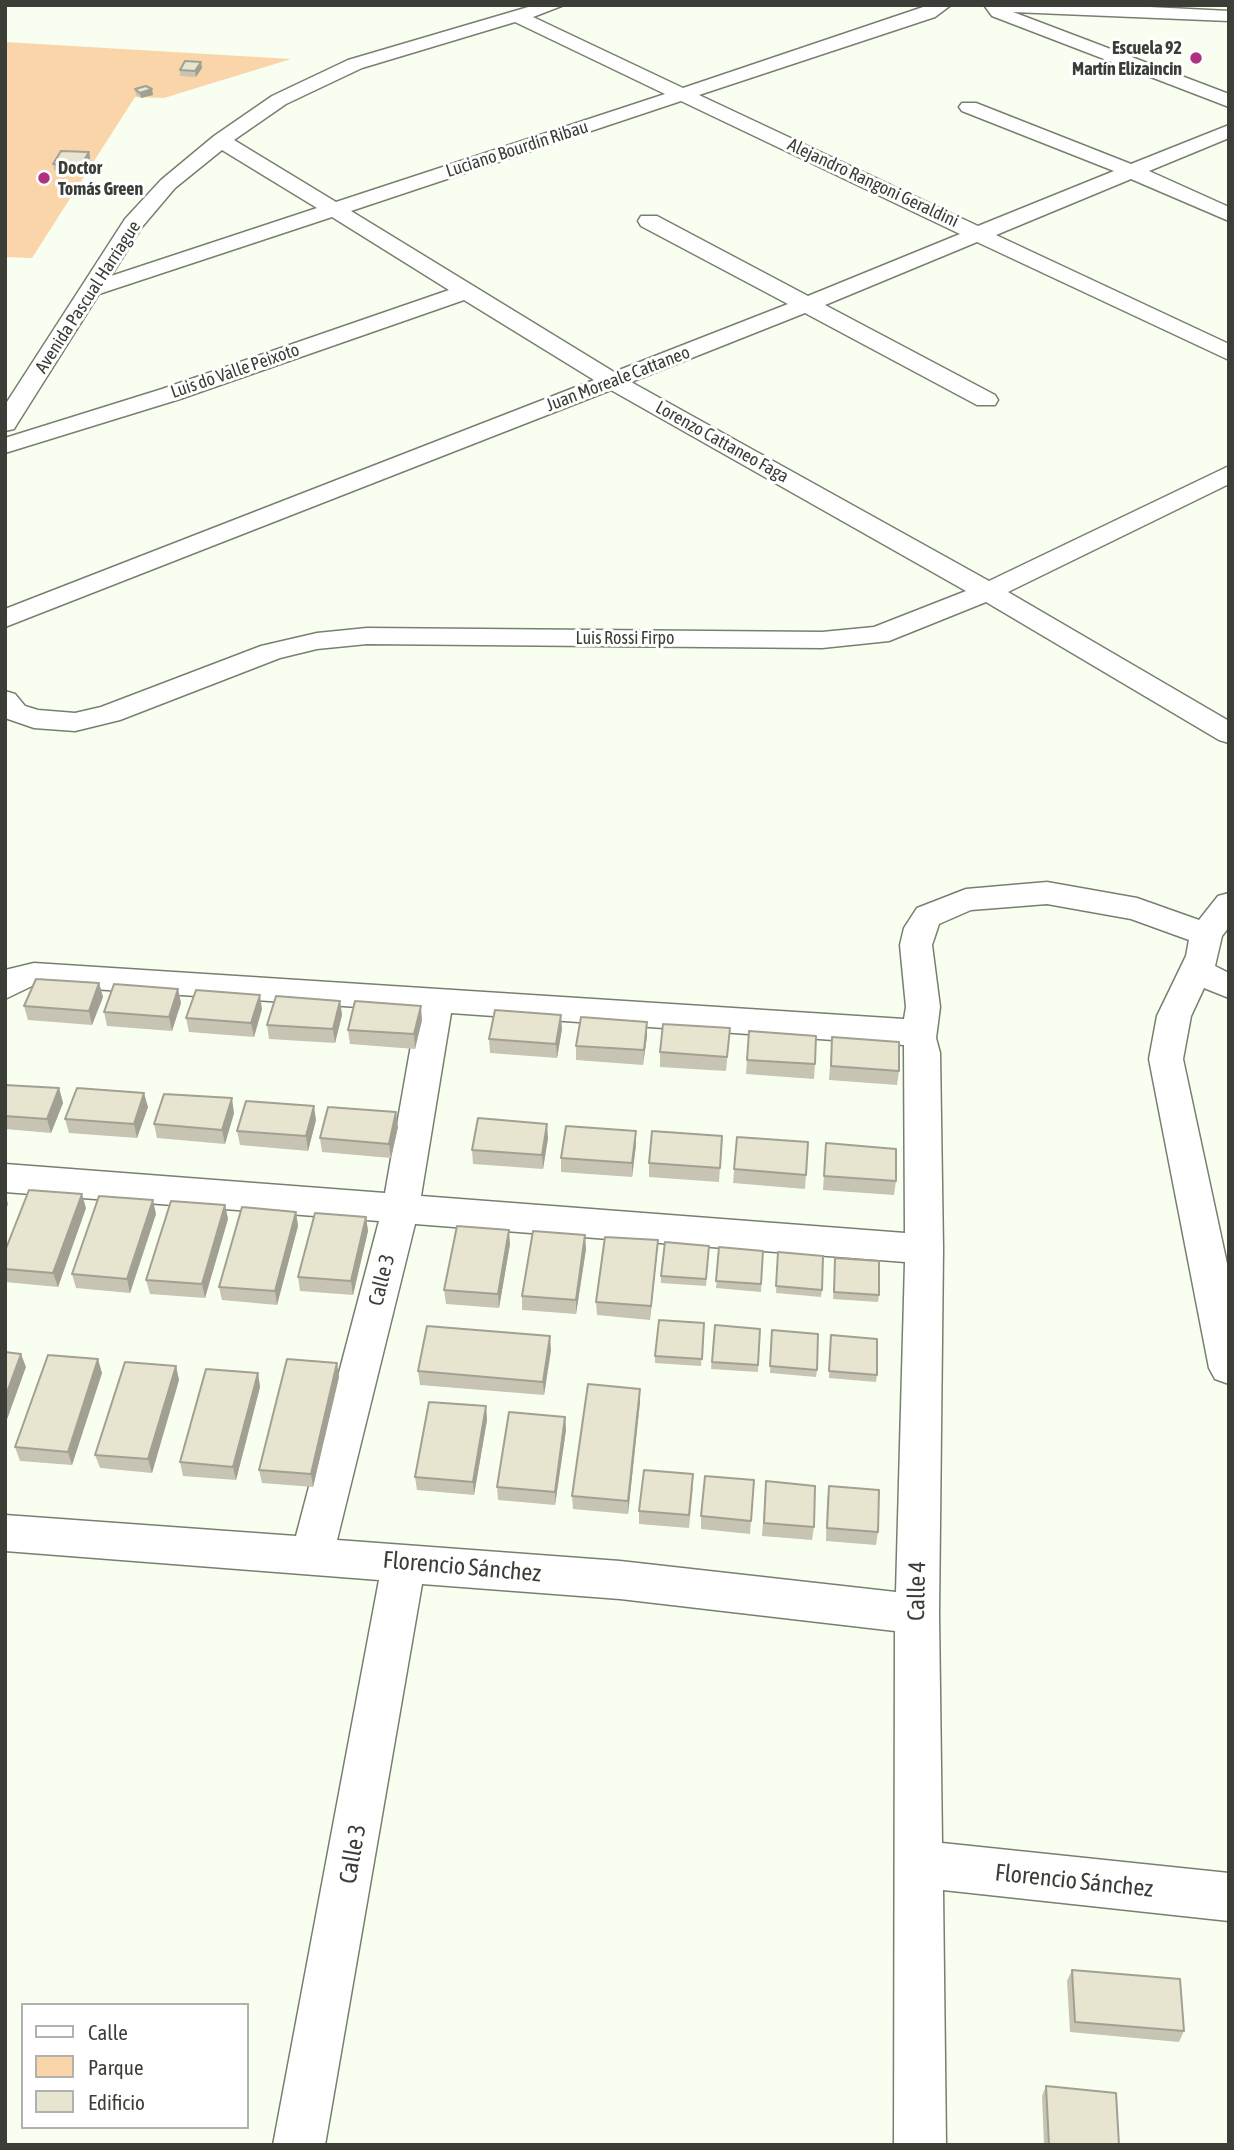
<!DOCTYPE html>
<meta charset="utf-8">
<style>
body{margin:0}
#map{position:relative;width:1234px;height:2150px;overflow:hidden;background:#f8fff0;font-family:"Asap Condensed",sans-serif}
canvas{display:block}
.frame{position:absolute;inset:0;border:7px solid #3b3e37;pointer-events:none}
.legend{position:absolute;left:21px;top:2003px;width:228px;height:126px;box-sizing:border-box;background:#fff;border:2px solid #b1b2af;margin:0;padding:9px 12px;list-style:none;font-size:21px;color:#3b3e37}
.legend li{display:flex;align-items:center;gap:14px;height:35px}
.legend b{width:35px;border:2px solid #b1b2af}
</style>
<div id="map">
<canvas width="1234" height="2150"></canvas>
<div class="frame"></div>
<ul class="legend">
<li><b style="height:9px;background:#fff"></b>Calle</li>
<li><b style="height:19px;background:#fad5a9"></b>Parque</li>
<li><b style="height:19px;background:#e7e4d0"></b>Edificio</li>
</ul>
</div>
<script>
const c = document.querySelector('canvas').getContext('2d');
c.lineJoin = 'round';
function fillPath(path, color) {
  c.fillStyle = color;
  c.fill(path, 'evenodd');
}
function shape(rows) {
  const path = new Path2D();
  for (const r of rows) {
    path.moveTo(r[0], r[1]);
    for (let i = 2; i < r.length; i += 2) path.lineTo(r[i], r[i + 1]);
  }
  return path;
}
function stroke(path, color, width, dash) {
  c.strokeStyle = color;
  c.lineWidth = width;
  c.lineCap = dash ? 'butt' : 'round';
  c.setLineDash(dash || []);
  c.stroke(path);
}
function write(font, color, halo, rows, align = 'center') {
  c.font = font + ' "Asap Condensed",sans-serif';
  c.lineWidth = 6;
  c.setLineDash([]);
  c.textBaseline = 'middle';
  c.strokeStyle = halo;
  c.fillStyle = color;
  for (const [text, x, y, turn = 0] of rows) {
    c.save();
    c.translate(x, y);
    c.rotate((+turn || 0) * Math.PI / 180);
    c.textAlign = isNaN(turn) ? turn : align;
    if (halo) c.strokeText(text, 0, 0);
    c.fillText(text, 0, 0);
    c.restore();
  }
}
fillPath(shape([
 [5,42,291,59,164,98,135,97,32,258,5,257]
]), '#fad5a9');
const minor = shape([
 [535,5,564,5,533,17,683,88,929,5,951,5,935,17,699,95,978,226,1114,171,962,111,959,107,962,103,976,103,1131,164,1229,125,1229,138,1149,171,1229,207,1229,221,1131,179,996,235,1229,344,1229,360,977,242,825,305,995,395,998,400,995,405,977,405,805,313,631,382,989,581,1229,466,1229,484,1008,592,1229,721,1229,743,1219,740,986,602,889,641,822,648,367,644,317,649,280,658,120,720,75,731,34,728,5,718,5,691,15,694,25,706,38,710,75,713,101,707,261,646,317,633,367,628,822,632,874,627,966,591,611,390,5,627,5,609,594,380,464,300,180,399,5,453,5,438,162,389,449,290,332,217,99,294,17,424,14,429,5,431,5,405,125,219,161,180,214,136,272,96,348,60,535,5],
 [515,22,665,94,336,202,234,140,286,104,362,68,515,22],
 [681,101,960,234,808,296,657,216,641,216,638,221,641,226,788,304,614,372,351,211,681,101],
 [222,150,317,208,111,276,142,227,175,188,222,150],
 [984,5,1110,5,1229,11,1229,21,1013,12,1229,94,1229,107,992,16,984,5],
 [1047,882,1137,898,1199,920,1218,896,1229,893,1229,927,1222,936,1215,966,1229,973,1229,998,1204,988,1191,1016,1183,1059,1229,1273,1229,1384,1215,1379,1209,1368,1149,1059,1157,1016,1186,956,1189,940,1131,919,1047,904,971,910,939,924,932,945,940,1007,936,1038,940,1053,943,1249,939,1614,942,1843,1229,1873,1229,1921,943,1890,946,2145,894,2145,895,1631,620,1599,422,1584,325,2145,273,2145,379,1580,5,1551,5,1515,296,1536,379,1221,5,1192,5,1164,385,1193,417,1011,34,985,5,999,5,970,34,963,904,1019,906,1007,900,945,904,928,917,908,966,889,1047,882],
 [451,1013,904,1045,905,1233,421,1196,451,1013],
 [415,1224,905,1262,896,1592,620,1561,337,1540,415,1224]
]);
stroke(minor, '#787f6f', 3);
fillPath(minor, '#fff');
fillPath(shape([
 [201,62,202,68,196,77,180,76,180,70],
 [135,89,153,95,141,98,136,95],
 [89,152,90,158,82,171,54,170,53,164],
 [99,983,103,997,92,1025,28,1020,24,1006],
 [178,989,181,1003,172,1031,107,1026,104,1012],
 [340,1001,342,1015,335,1043,269,1039,267,1025],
 [262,1009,254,1037,189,1032,186,1018],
 [422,1020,415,1049,350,1044,348,1030],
 [647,1022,647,1036,643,1065,576,1060,576,1046],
 [730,1028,726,1071,660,1067,660,1052],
 [562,1029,557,1058,490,1053,489,1039],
 [749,1031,815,1064,814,1079,746,1074],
 [832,1037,899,1071,897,1085,829,1080],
 [5,1085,59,1088,63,1103,51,1133,5,1129],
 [148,1107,137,1138,69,1133,65,1119],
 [234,1113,225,1144,157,1138,154,1124],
 [316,1120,308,1151,240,1145,237,1131],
 [398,1127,391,1158,322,1152,320,1138],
 [722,1136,719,1182,649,1177,649,1163],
 [737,1137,806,1175,805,1189,733,1183],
 [548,1138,543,1169,473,1164,472,1150],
 [826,1143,896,1181,894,1195,823,1190],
 [636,1145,632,1177,561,1172,561,1158],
 [225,1205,228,1219,205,1298,150,1294,146,1280],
 [86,1208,58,1287,5,1282,5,1251],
 [296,1212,298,1226,277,1305,222,1300,219,1287],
 [156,1214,130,1293,76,1288,72,1274],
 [366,1217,368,1231,353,1295,300,1291,298,1277],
 [658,1240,657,1254,650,1320,597,1315,596,1302],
 [510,1244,499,1308,446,1304,444,1290],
 [709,1246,706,1286,661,1283,661,1276],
 [719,1247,763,1251,761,1292,716,1288],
 [586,1249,576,1314,522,1310,522,1296],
 [778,1252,822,1290,821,1297,776,1293],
 [835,1258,879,1295,878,1302,833,1299],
 [704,1323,701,1366,655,1363,655,1356],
 [715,1325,760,1329,758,1372,711,1369],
 [772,1330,817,1370,816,1377,770,1373],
 [831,1335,877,1375,876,1382,829,1378],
 [551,1350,544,1395,420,1385,418,1371],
 [337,1363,339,1377,313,1487,262,1483,259,1470],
 [176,1366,179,1380,152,1473,100,1468,95,1455],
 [102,1373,72,1465,20,1461,15,1447],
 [258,1373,260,1387,236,1480,183,1476,180,1462],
 [640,1389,640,1402,628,1514,573,1509,572,1496],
 [486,1406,487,1420,474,1495,417,1490,415,1477],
 [565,1417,566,1430,555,1505,498,1500,497,1487],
 [754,1480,750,1534,701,1529,701,1516],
 [766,1481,814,1527,812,1540,762,1536],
 [829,1486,878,1532,876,1545,826,1541,827,1500],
 [693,1487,689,1528,639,1524,639,1511],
 [1072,1970,1184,2031,1179,2042,1070,2032,1067,1981],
 [1046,2086,1119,2145,1044,2145,1042,2096]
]), '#c7c4b3');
fillPath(shape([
 [201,62,202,68,196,77,195,71],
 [152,89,153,95,141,98,140,93],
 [89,152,90,158,82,171,81,165],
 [99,983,103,997,92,1025,89,1011],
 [178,989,181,1003,172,1031,169,1017],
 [260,995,262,1009,254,1037,251,1023],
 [340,1001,342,1015,335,1043,333,1029],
 [421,1006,422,1020,415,1049,414,1034],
 [561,1015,562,1029,557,1058,556,1044],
 [647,1022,647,1036,643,1065,644,1050],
 [59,1088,63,1103,51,1133,47,1119],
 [144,1093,148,1107,137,1138,134,1124],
 [232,1098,234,1113,225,1144,222,1130],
 [314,1106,316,1120,308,1151,306,1136],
 [396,1112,398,1127,391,1158,389,1144],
 [547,1124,548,1138,543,1169,542,1155],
 [636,1131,636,1145,632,1177,632,1163],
 [5,1194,8,1204,5,1212],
 [82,1194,86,1208,58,1287,53,1273],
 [153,1200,156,1214,130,1293,127,1279],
 [225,1205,228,1219,205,1298,202,1284],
 [296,1212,298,1226,277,1305,275,1291],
 [366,1217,368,1231,353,1295,351,1281],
 [509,1230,510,1244,499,1308,498,1294],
 [585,1235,586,1249,576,1314,576,1300],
 [658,1240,657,1254,650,1320,651,1306],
 [550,1336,551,1350,544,1395,543,1382],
 [21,1354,26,1367,5,1425,5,1398],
 [98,1359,102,1373,72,1465,68,1452],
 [337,1363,339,1377,313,1487,311,1474],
 [176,1366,179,1380,152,1473,148,1459],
 [258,1373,260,1387,236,1480,233,1467],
 [640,1389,640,1402,628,1514,628,1501],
 [486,1406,487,1420,474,1495,473,1482],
 [565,1417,566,1430,555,1505,555,1492]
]), '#a2a092');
const building = shape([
 [185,61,201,62,195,71,180,70,185,61],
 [146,86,152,89,140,93,135,89,146,86],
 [61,151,89,152,81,165,53,164,61,151],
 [36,979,99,983,89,1011,24,1006,36,979],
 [114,984,178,989,169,1017,104,1012,114,984],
 [196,990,260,995,251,1023,186,1018,196,990],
 [276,996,340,1001,333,1029,267,1025,276,996],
 [355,1001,421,1006,414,1034,348,1030,355,1001],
 [495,1010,561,1015,556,1044,489,1039,495,1010],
 [581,1017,647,1022,644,1050,576,1046,581,1017],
 [663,1024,730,1028,727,1057,660,1052,663,1024],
 [749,1031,816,1036,815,1064,747,1060,749,1031],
 [832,1037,899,1042,899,1071,831,1066,832,1037],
 [5,1085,59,1088,47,1119,5,1116,5,1085],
 [77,1088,144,1093,134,1124,65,1119,77,1088],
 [164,1094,232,1098,222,1130,154,1124,164,1094],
 [246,1101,314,1106,306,1136,237,1131,246,1101],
 [328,1107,396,1112,389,1144,320,1138,328,1107],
 [478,1118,547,1124,542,1155,472,1150,478,1118],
 [566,1126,636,1131,632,1163,561,1158,566,1126],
 [652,1131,722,1136,720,1168,649,1163,652,1131],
 [737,1137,808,1142,806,1175,734,1169,737,1137],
 [826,1143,896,1149,896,1181,824,1176,826,1143],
 [29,1190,82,1194,53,1273,5,1269,5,1251,29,1190],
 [99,1196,153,1200,127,1279,72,1274,99,1196],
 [171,1201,225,1205,202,1284,146,1280,171,1201],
 [242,1207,296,1212,275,1291,219,1287,242,1207],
 [315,1213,366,1217,351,1281,298,1277,315,1213],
 [457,1226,509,1230,498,1294,444,1290,457,1226],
 [533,1231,585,1235,576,1300,522,1296,533,1231],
 [605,1237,658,1240,651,1306,596,1302,605,1237],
 [665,1242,709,1246,706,1279,661,1276,665,1242],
 [719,1247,763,1251,761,1284,716,1281,719,1247],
 [778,1252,823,1256,822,1290,776,1286,778,1252],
 [835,1258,879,1261,879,1295,834,1292,835,1258],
 [659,1320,704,1323,702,1359,655,1356,659,1320],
 [715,1325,760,1329,758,1365,712,1362,715,1325],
 [427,1326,550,1336,543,1382,418,1371,427,1326],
 [772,1330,818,1334,817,1370,770,1366,772,1330],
 [831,1335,877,1339,877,1375,829,1371,831,1335],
 [5,1352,21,1354,5,1398,5,1352],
 [48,1355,98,1359,68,1452,15,1447,48,1355],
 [287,1359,337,1363,311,1474,259,1470,287,1359],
 [125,1362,176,1366,148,1459,95,1455,125,1362],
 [206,1369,258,1373,233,1467,180,1462,206,1369],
 [588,1384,640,1389,628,1501,572,1496,588,1384],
 [429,1402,486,1406,473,1482,415,1477,429,1402],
 [509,1412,565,1417,555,1492,497,1487,509,1412],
 [644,1470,693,1474,689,1515,639,1511,644,1470],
 [705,1476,754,1480,751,1521,701,1516,705,1476],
 [766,1481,815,1486,814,1527,764,1523,766,1481],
 [829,1486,879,1490,878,1532,827,1528,829,1486],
 [1072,1970,1180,1979,1184,2031,1075,2022,1072,1970],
 [1046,2086,1116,2093,1119,2145,1049,2145,1046,2086]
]);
fillPath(building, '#e7e4d0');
stroke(building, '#a2a092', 2);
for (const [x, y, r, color] of [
 [1196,58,7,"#b0317f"],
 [44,178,7,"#b0317f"]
]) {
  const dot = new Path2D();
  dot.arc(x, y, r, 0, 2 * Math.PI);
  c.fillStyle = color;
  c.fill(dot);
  stroke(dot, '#fff', 2.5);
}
write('bold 18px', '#3b3e37', '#fff', [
 ["Escuela 92",1182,48],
 ["Martín Elizaincin",1182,69],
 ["Doctor",58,168,"left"],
 ["Tomás Green",58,189,"left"]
], 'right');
write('18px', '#3b3e37', '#fff', [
 ["Luciano Bourdin Ribau",517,149,-18],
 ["Alejandro Rangoni Geraldini",873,183,25],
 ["Avenida Pascual Harriague",88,297,-57],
 ["Luis do Valle Peixoto",235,371,-19],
 ["Juan Moreale Cattaneo",618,379,-21],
 ["Lorenzo Cattaneo Faga",722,442,29],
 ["Luis Rossi Firpo",625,638]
]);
write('21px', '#3b3e37', '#fff', [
 ["Calle 3",382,1280,-76]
]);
write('24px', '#3b3e37', '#fff', [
 ["Florencio Sánchez",462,1567,5],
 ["Calle 4",917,1591,-89],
 ["Calle 3",353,1854,-80],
 ["Florencio Sánchez",1074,1881,6]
]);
</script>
